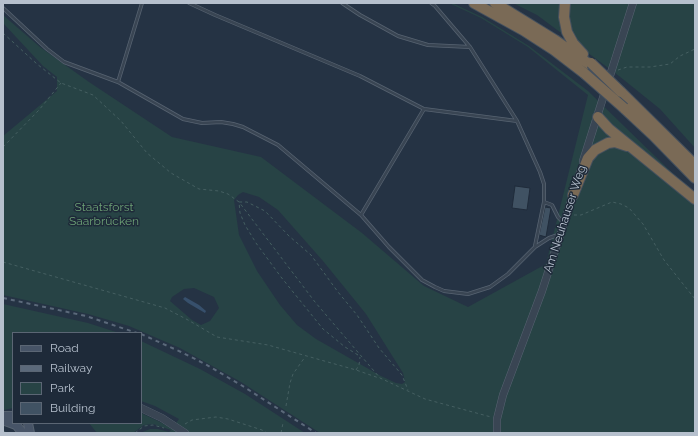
<!DOCTYPE html>
<meta charset="utf-8">
<style>
body{margin:0}
#map{position:relative;width:698px;height:436px;overflow:hidden;background:#253344;font-family:Raleway,sans-serif}
canvas{display:block}
.frame{position:absolute;inset:0;border:4px solid #b6c0cd;pointer-events:none}
.legend{position:absolute;left:12px;top:332px;width:130px;height:92px;box-sizing:border-box;background:#1e2a39;border:1px solid #5b6674;margin:0;padding:5px 7px;list-style:none;font-size:12px;color:#b6c0cd}
.legend li{display:flex;align-items:center;gap:8px;height:20px}
.legend b{width:20px;border:1px solid #5b6674}
</style>
<div id="map">
<canvas width="698" height="436"></canvas>
<div class="frame"></div>
<ul class="legend">
<li><b style="height:5px;background:#475467"></b>Road</li>
<li><b style="height:5px;background:#5b697a"></b>Railway</li>
<li><b style="height:11px;background:#274345"></b>Park</li>
<li><b style="height:11px;background:#405263"></b>Building</li>
</ul>
</div>
<script>
const c = document.querySelector('canvas').getContext('2d');
c.lineJoin = 'round';
function fillPath(path, color) {
  c.fillStyle = color;
  c.fill(path, 'evenodd');
}
function shape(rows) {
  const path = new Path2D();
  for (const r of rows) {
    path.moveTo(r[0], r[1]);
    for (let i = 2; i < r.length; i += 2) path.lineTo(r[i], r[i + 1]);
  }
  return path;
}
function stroke(path, color, width, dash) {
  c.strokeStyle = color;
  c.lineWidth = width;
  c.lineCap = dash ? 'butt' : 'round';
  c.setLineDash(dash || []);
  c.stroke(path);
}
function write(font, color, halo, rows, align = 'center') {
  c.font = font + ' Raleway,sans-serif';
  c.lineWidth = 3;
  c.setLineDash([]);
  c.textBaseline = 'middle';
  c.strokeStyle = halo;
  c.fillStyle = color;
  for (const [text, x, y, turn = 0] of rows) {
    c.save();
    c.translate(x, y);
    c.rotate((+turn || 0) * Math.PI / 180);
    c.textAlign = isNaN(turn) ? turn : align;
    if (halo) c.strokeText(text, 0, 0);
    c.fillText(text, 0, 0);
    c.restore();
  }
}
fillPath(shape([
 [449,3,452,3,482,17,529,46,588,91,695,195,695,433,320,433,241,382,180,348,129,326,88,314,3,295,3,136,57,91,57,77,43,66,3,23,3,15,40,47,89,82,172,137,261,157,362,233,424,286,468,307,546,264,588,95,528,47,481,18],
 [243,192,259,197,278,210,323,261,366,314,403,373,405,382,402,384,396,383,381,376,316,339,297,325,280,305,257,271,239,235,234,200,238,195],
 [194,288,214,297,219,308,210,321,201,325,192,320,170,301,172,297,184,289],
 [513,3,695,3,695,148,660,109,619,76,537,15],
 [3,304,88,323,119,333,13,333,13,408,4,410,3,425],
 [141,341,200,369,245,394,305,433,140,433,150,429,158,429,169,432,171,430,153,424,144,425,133,433,97,433,89,423,141,423,141,413,162,423,172,429,179,419,155,406,141,401]
]), '#274345');
fillPath(shape([
 [185,297,199,305,206,311,205,313,188,303,183,299]
]), '#37506c');
const building = shape([
 [515,186,530,188,527,210,512,208,515,186],
 [545,207,551,208,546,237,539,235,545,207]
]);
fillPath(building, '#405263');
stroke(building, '#202c3b', 1);
const service = shape([
 [189,3,215,15,360,76,424,109,517,121],
 [342,3,360,15,398,36,428,45,470,47],
 [431,3,435,6,470,47,517,121,540,172,544,184,544,202,535,246],
 [3,8,47,49,64,62,118,82,183,119,202,123,221,122,233,124,243,127,278,145,361,215,389,247,422,280,435,287,444,291,468,294,490,287,508,274,535,247,549,238,558,235],
 [118,82,142,3],
 [544,202,552,205,558,217,563,222],
 [361,215,424,109]
]);
const tertiary = shape([
 [583,161,633,3],
 [141,408,162,418,185,433],
 [497,433,497,419,503,395,542,291,574,192]
]);
const secondary = shape([
 [3,416,13,416],
 [5,421,16,425,23,433],
 [28,423,30,433]
]);
const motorway = shape([
 [474,3,523,30,554,50,584,73],
 [495,3,555,40,589,64],
 [565,3,564,17,567,32,573,43,583,54],
 [621,92,695,165],
 [624,108,653,135,695,178],
 [598,117,609,129,695,199],
 [573,195,588,158,595,150,608,143,615,142,627,146]
]);
stroke(service, '#576371', 4);
stroke(tertiary, '#576371', 8);
stroke(secondary, '#576371', 10);
stroke(motorway, '#44505e', 12);
stroke(shape([
 [3,33,37,64,61,83,93,95,121,121,147,153,171,173,199,189,219,191,228,194,239,202,315,302,380,378,425,399,491,417],
 [618,70,627,67,650,67,670,64,680,56,695,49],
 [3,147,39,110,61,83],
 [574,215,581,215,612,202,621,204,629,208,643,224,664,260,695,299],
 [3,262,165,308,188,320,217,337,268,345,356,370,379,378],
 [358,355,345,347,323,329,281,277,256,243,245,225,240,213,239,202,247,202,265,211,289,236,311,255,338,292,357,315,379,348,402,375,408,390],
 [356,370,359,365,360,357],
 [286,406,290,383,293,374,305,357],
 [185,424,192,420,216,417,228,419,262,430,267,433],
 [3,431,7,433],
 [135,433,144,426,153,425,164,428],
 [281,433,283,423]
]), '#455f61', 1, [3, 3]);
stroke(service, '#394553', 2.5);
stroke(tertiary, '#394553', 7);
stroke(secondary, '#475467', 8);
stroke(motorway, '#7a6a56', 10);
stroke(shape([
 [3,298,86,316,137,333],
 [141,334,181,352,205,364,241,385,316,433]
]), '#5b697a', 2, [4, 4]);
const motorwayBridge = shape([
 [591,63,621,92],
 [584,73,624,108]
]);
stroke(motorwayBridge, '#44505e', 12, []);
stroke(motorwayBridge, '#7a6a56', 10);
write('12px', '#6ca075', '#1e2a39', [
 ["Staatsforst",104,207],
 ["Saarbrücken",104,221]
]);
write('12px', '#b6c0cd', '#1e2a39', [
 ["Am Neuhauser Weg",565,219,-72]
]);
</script>
